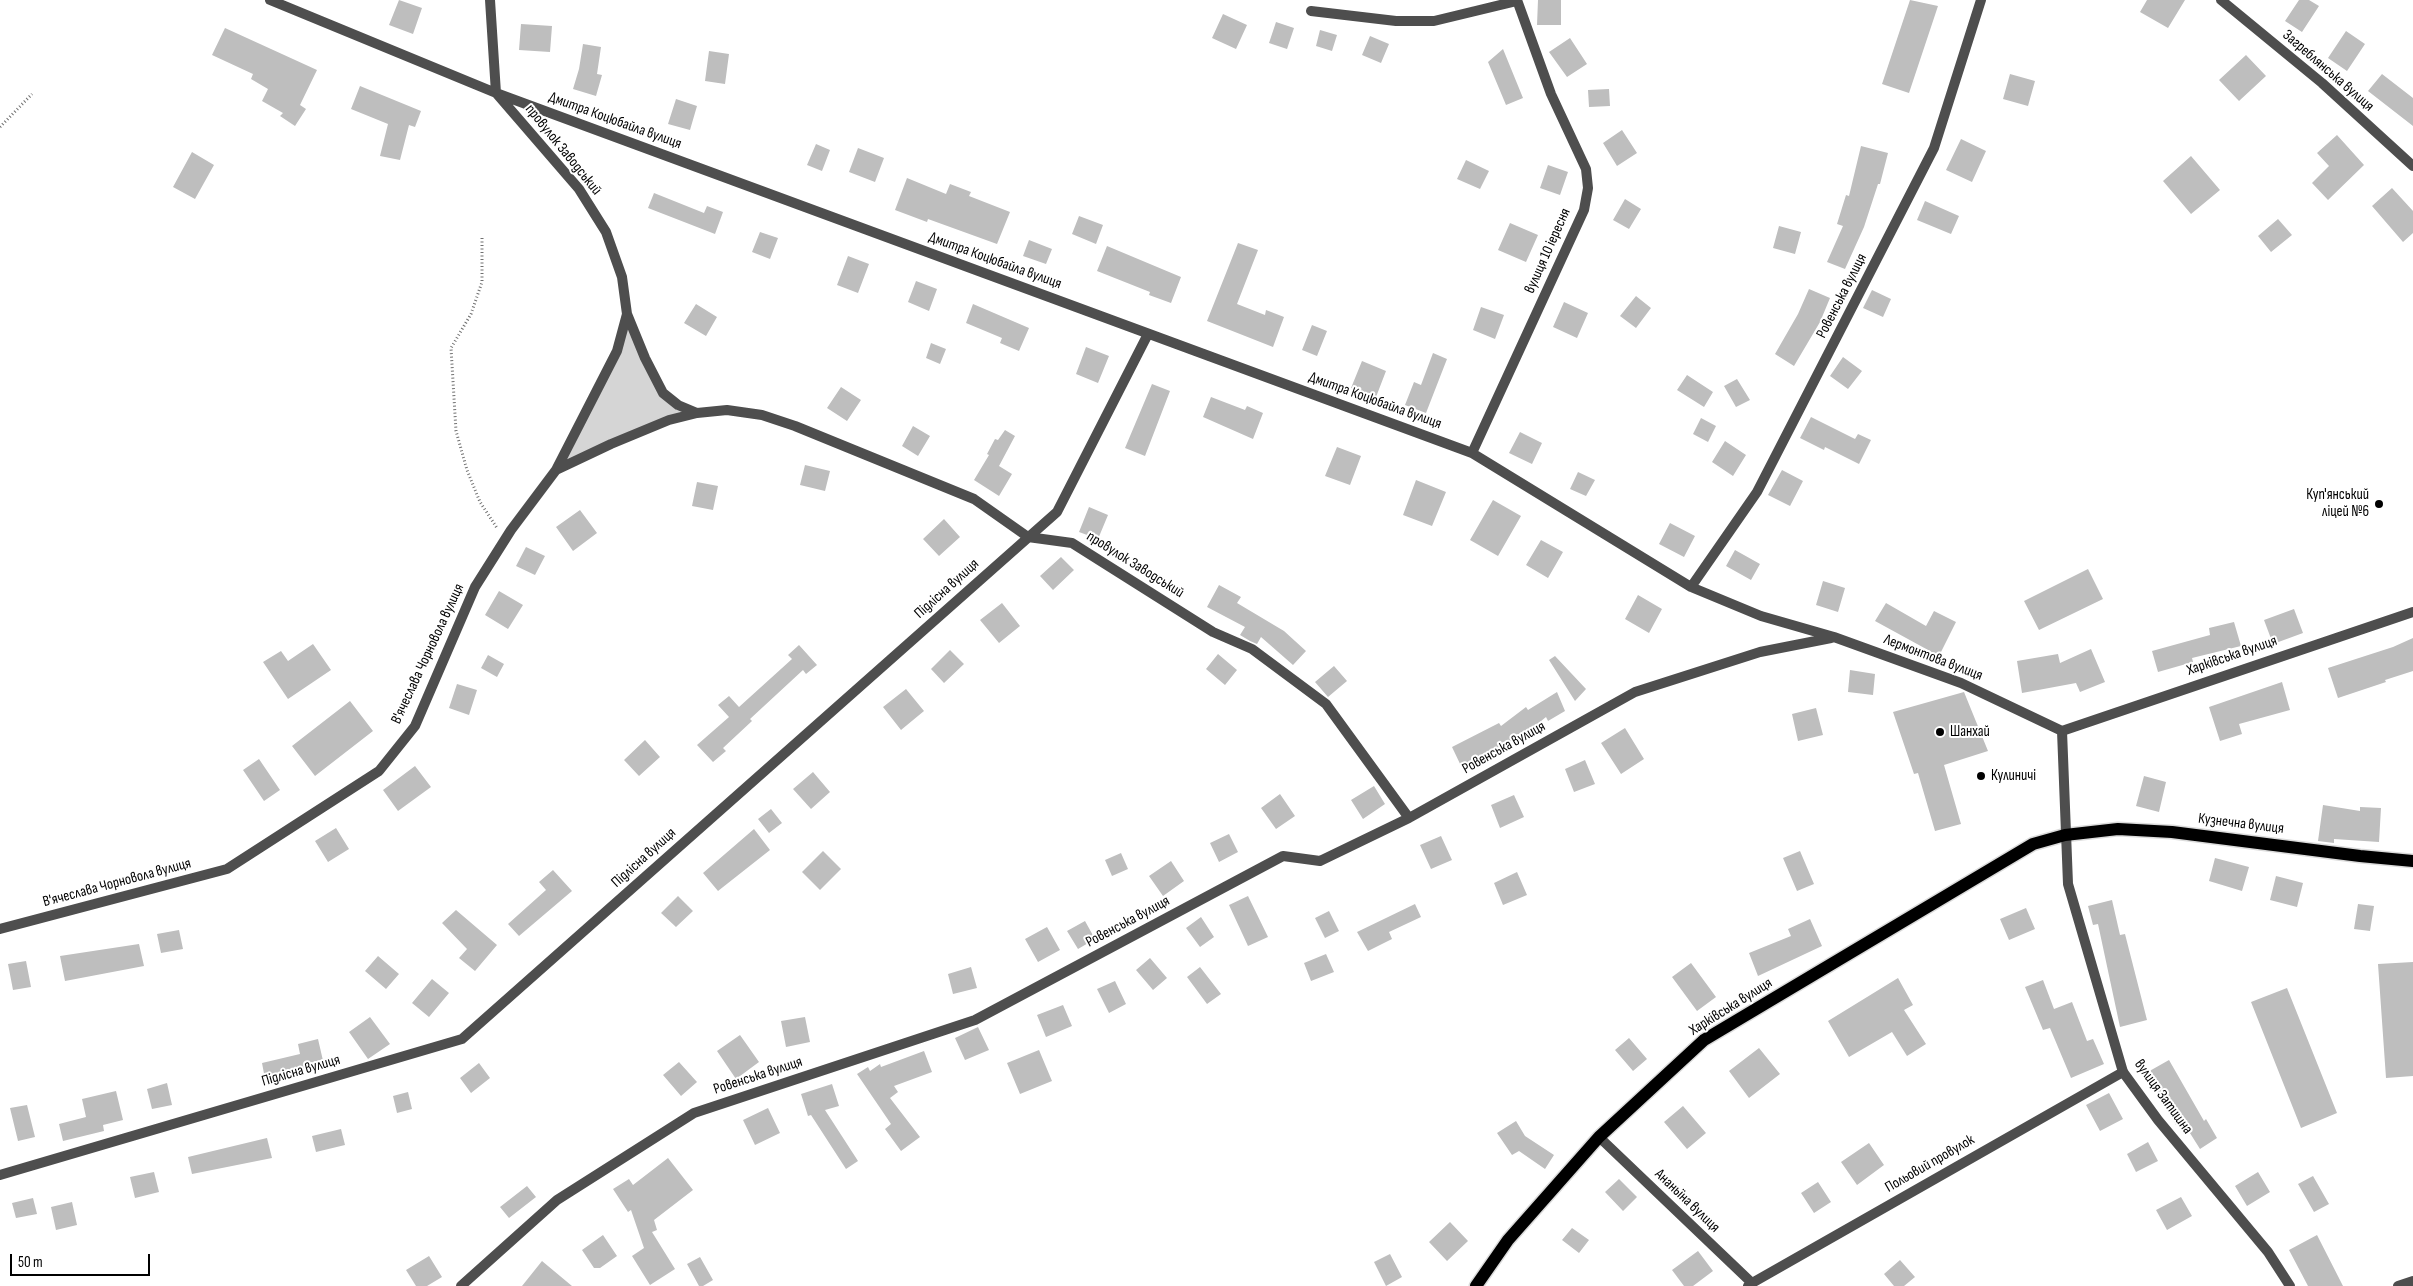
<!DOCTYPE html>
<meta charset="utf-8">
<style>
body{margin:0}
#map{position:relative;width:2413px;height:1286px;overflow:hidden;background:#fff;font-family:"Sofia Sans Condensed",sans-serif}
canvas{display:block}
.scale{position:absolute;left:10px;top:1254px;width:140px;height:22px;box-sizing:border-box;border:2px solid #000;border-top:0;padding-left:6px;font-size:15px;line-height:18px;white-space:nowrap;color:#000;-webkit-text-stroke:4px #fff;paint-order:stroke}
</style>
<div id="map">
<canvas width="2413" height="1286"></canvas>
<div class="scale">50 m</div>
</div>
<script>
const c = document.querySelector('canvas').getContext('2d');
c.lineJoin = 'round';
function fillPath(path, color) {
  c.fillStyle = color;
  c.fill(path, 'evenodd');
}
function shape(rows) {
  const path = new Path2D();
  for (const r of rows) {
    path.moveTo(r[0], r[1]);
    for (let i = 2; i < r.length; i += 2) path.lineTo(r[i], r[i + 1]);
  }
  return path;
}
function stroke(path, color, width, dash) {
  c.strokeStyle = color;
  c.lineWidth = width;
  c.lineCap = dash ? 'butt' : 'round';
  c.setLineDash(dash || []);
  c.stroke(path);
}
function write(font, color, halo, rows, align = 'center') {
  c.font = font + ' "Sofia Sans Condensed",sans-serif';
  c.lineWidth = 4;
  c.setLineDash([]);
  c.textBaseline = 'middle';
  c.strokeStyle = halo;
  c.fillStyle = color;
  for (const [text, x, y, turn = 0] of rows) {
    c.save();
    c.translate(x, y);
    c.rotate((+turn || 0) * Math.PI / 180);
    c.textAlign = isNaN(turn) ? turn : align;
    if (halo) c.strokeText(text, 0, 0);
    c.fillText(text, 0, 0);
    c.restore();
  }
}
fillPath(shape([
 [627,314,669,398,697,413,556,470,614,356]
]), '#d5d5d5');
fillPath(shape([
 [399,0,422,8,413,34,389,25],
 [1538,0,1561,0,1561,25,1537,25],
 [1910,0,1938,6,1909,93,1882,84],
 [2147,0,2185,0,2168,28,2140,12],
 [2299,0,2309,0,2319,6,2302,32,2285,21],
 [1223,14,1247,25,1236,49,1212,38],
 [1276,22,1294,28,1287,49,1269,43],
 [521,24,552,26,550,52,519,50],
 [225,28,317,70,300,105,306,109,295,126,280,116,283,113,262,101,268,89,251,79,253,74,212,55],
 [1320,30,1337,35,1332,51,1316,46],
 [2346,31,2365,44,2347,71,2328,58],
 [1370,36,1389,44,1381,63,1362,55],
 [1570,38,1587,64,1567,77,1549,52],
 [583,44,601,47,597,74,602,75,596,96,573,89,579,69],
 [1503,49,1523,98,1506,105,1488,62],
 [709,51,729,54,725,84,705,81],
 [2246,55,2266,76,2239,101,2219,80],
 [2010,74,2035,81,2028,106,2003,99],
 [2382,74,2413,98,2413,126,2368,91],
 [360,86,421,111,415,127,409,125,400,160,380,156,388,124,351,109],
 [1609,89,1610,106,1589,107,1588,90],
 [676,99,697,106,690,130,668,124],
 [1622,130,1637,153,1617,166,1603,143],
 [2337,135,2364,165,2328,200,2312,183,2329,166,2317,153],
 [1961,139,1986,151,1972,182,1946,170],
 [816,144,830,150,822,171,807,165],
 [1861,146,1888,153,1880,184,1878,184,1864,227,1845,269,1827,262,1843,226,1837,224,1846,195,1849,196],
 [858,148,884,158,875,182,849,172],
 [192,152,214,165,195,199,173,187],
 [2191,156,2220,190,2191,214,2163,181],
 [1466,160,1489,171,1480,189,1457,179],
 [1548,165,1568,172,1560,195,1540,188],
 [907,178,946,194,950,184,971,192,969,196,1010,212,997,244,928,219,927,222,895,210],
 [2392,188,2413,211,2413,233,2403,242,2372,206],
 [654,193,704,213,707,206,723,212,715,234,648,208],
 [1625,199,1641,209,1629,229,1613,220],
 [1925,201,1959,216,1951,234,1917,220],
 [1079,216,1103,225,1096,244,1072,234],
 [2278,219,2292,235,2271,252,2258,236],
 [1510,223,1538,235,1526,262,1498,250],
 [1779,226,1801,232,1795,254,1773,248],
 [760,232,778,238,770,259,752,252],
 [1029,240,1052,249,1046,264,1023,256],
 [1238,243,1258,250,1237,304,1265,315,1266,310,1284,317,1273,347,1207,321],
 [1107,246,1181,277,1171,303,1149,295,1150,292,1097,271],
 [848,256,869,264,858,293,837,285],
 [916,281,937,289,929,311,908,302],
 [1809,289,1830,298,1820,322,1794,366,1775,354,1798,314],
 [1872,290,1891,299,1883,317,1863,308],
 [1636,296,1651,308,1636,328,1620,316],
 [1564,302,1588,313,1577,338,1553,327],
 [696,304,717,317,706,336,684,323],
 [973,304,1029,328,1019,351,1000,343,1002,338,966,323],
 [1481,307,1504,315,1495,339,1473,330],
 [1312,325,1327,331,1317,356,1302,350],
 [931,343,946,349,940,364,926,358],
 [1086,347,1109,356,1098,383,1076,374],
 [1433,353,1447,359,1426,413,1405,405,1414,382,1421,385],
 [1843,357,1862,371,1848,389,1830,376],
 [1362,361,1386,371,1376,397,1351,388],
 [1687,375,1713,392,1704,407,1677,390],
 [1737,379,1750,400,1736,407,1724,386],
 [1152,384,1170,391,1145,456,1125,448],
 [841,387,861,400,847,421,827,408],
 [1211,397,1245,410,1247,406,1263,413,1253,439,1203,417],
 [1811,417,1855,439,1858,434,1871,440,1859,464,1825,447,1824,450,1800,438],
 [1701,418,1716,426,1708,442,1693,434],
 [913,426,930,436,918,456,902,446],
 [1005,430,1015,436,999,466,1012,474,999,496,974,480,989,455,987,454,995,439,998,440],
 [1520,432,1542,443,1532,464,1509,453],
 [1725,441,1746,455,1733,476,1712,462],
 [1337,447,1361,456,1350,485,1325,476],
 [805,465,830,471,825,491,800,485],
 [1782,470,1803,481,1790,506,1768,495],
 [1578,472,1595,480,1586,496,1570,489],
 [1416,480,1446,492,1432,526,1403,515],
 [697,482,718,486,713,510,692,506],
 [1493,500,1521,516,1498,556,1470,540],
 [1089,507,1108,515,1098,539,1079,532],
 [580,510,597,533,573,551,556,527],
 [944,519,960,537,939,556,923,539],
 [1670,523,1695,536,1684,557,1659,544],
 [1541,540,1563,552,1548,578,1526,565],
 [526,547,545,556,535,575,516,566],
 [1735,550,1760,564,1751,580,1726,566],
 [1061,557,1074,570,1053,590,1040,576],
 [2088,569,2103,599,2039,630,2024,601],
 [1823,581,1845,588,1838,612,1816,605],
 [1219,585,1241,597,1237,603,1284,631,1306,651,1293,665,1261,637,1257,644,1250,641,1240,635,1245,627,1207,607],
 [499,591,523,605,508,629,485,615],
 [1638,595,1662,609,1649,633,1625,619],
 [1002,603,1020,626,999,643,980,620],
 [1886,603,1926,626,1934,611,1956,622,1939,656,1875,621],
 [2294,609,2303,633,2273,644,2264,620],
 [2234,622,2241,646,2192,658,2193,662,2158,672,2152,651,2210,635,2209,628],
 [2413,638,2413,671,2385,680,2386,682,2338,698,2328,668,2393,647],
 [313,644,331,670,288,699,263,662,281,651,288,661],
 [799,645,817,665,806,674,803,670,750,719,752,721,723,748,726,751,713,762,697,745,729,717,718,705,729,696,739,707,792,659,788,655],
 [2091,649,2105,682,2080,692,2076,683,2022,693,2017,661,2058,654,2060,663],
 [950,650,964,664,944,683,931,669],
 [1218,654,1237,670,1225,685,1206,669],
 [488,655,504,664,497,677,481,668],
 [1555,656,1586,689,1575,701,1549,660],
 [1334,666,1347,681,1328,697,1315,682],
 [1850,670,1875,674,1873,695,1848,692],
 [2282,682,2290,710,2239,724,2242,734,2220,741,2209,707],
 [457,684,477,690,469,715,449,708],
 [906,689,924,711,901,730,883,707],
 [1557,692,1565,711,1548,721,1546,717,1524,735,1523,733,1495,752,1462,768,1452,747,1499,723,1501,726,1526,707,1528,710],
 [1964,692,1988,751,1944,765,1961,824,1935,831,1918,773,1914,774,1893,712],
 [350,701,373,731,315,776,292,746],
 [1816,708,1823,735,1798,741,1792,714],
 [1625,728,1644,759,1621,774,1601,743],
 [645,740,660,757,639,776,624,760],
 [259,759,280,790,264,801,243,770],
 [1585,760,1595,784,1574,792,1565,769],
 [415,766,431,787,398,811,383,790],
 [813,772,830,792,811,809,793,789],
 [2144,776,2166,782,2159,812,2136,806],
 [1374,786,1385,804,1363,819,1351,800],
 [1280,794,1295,816,1276,829,1261,808],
 [1514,795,1524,817,1500,828,1491,805],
 [2323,805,2360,811,2360,807,2381,808,2379,842,2334,839,2334,843,2318,841],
 [771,809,782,823,769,833,758,819],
 [336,828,349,849,328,862,315,841],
 [754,829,770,850,718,891,703,873],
 [1229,834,1238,852,1219,862,1210,843],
 [1441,836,1452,860,1431,869,1420,845],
 [823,851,841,869,820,890,802,872],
 [1800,851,1814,884,1797,891,1783,858],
 [1121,853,1128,869,1112,876,1105,860],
 [2215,858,2249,867,2242,891,2209,881],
 [1171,861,1184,881,1163,896,1149,876],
 [553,870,572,891,519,936,508,924,546,890,539,882],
 [1517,872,1527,895,1503,905,1494,883],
 [2276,876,2303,883,2297,907,2270,900],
 [678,896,693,911,676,927,661,913],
 [1248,896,1268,937,1248,946,1229,905],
 [2112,900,2120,935,2125,934,2147,1020,2120,1027,2098,924,2093,925,2088,906],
 [1415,904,1421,917,1389,932,1392,939,1368,951,1357,932],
 [2358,904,2374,906,2370,931,2354,929],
 [2026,908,2035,929,2009,940,2000,919],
 [456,910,497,945,475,971,459,958,467,949,442,923],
 [1329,911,1339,931,1325,938,1315,918],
 [1201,917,1214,937,1200,947,1186,928],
 [1810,919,1822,946,1758,976,1749,953,1791,936,1788,929],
 [1085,921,1095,939,1078,949,1067,931],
 [1047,927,1060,950,1038,962,1025,939],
 [179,930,183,949,161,953,157,934],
 [139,944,144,966,65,981,60,956],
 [1326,954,1334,972,1311,981,1304,963],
 [378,956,399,974,386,989,365,971],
 [1150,958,1167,978,1153,990,1136,970],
 [26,961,31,987,13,990,8,964],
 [2413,962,2413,1076,2386,1078,2378,964],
 [1691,963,1716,997,1697,1011,1672,977],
 [971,967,977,988,953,994,948,974],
 [1200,967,1221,994,1207,1004,1187,977],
 [1898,978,1913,1005,1904,1010,1926,1044,1907,1056,1892,1032,1849,1057,1828,1021],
 [432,979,449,993,429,1017,412,1003],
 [2043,980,2054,1009,2072,1002,2087,1041,2093,1039,2104,1064,2071,1078,2050,1028,2043,1030,2025,987],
 [1115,981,1126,1004,1109,1013,1097,989],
 [2287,988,2337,1113,2301,1128,2251,1002],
 [1063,1005,1072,1026,1046,1037,1037,1015],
 [370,1017,390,1044,368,1059,349,1032],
 [805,1017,810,1042,786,1047,781,1021],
 [978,1027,989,1050,965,1060,955,1038],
 [740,1035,759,1062,736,1079,717,1051],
 [1629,1038,1647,1059,1633,1071,1615,1050],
 [318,1039,324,1065,288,1073,290,1079,266,1084,262,1063,300,1054,298,1044],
 [1759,1048,1780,1074,1749,1098,1729,1071],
 [1039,1050,1052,1081,1020,1094,1007,1063],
 [924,1051,932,1072,894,1086,898,1092,890,1098,920,1137,901,1151,885,1129,891,1124,857,1074,868,1067,870,1071,880,1064,881,1067],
 [2169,1060,2204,1121,2206,1119,2217,1138,2200,1149,2183,1122,2176,1125,2146,1073],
 [679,1062,697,1082,681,1096,663,1075],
 [479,1063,490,1078,471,1093,460,1078],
 [167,1083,172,1105,152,1109,147,1089],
 [832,1084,839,1106,825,1110,858,1161,846,1169,811,1115,808,1116,801,1094],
 [116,1091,123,1120,103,1125,104,1131,63,1141,59,1124,86,1117,82,1099],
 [408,1092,412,1109,397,1113,393,1096],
 [2109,1093,2123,1119,2100,1131,2086,1105],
 [27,1105,35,1137,18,1141,10,1108],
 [1683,1106,1706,1133,1687,1149,1664,1122],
 [768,1108,780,1133,755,1145,743,1120],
 [1516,1121,1525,1136,1554,1155,1545,1169,1519,1151,1512,1155,1497,1133],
 [341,1129,345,1145,316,1152,312,1136],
 [267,1138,272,1158,192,1174,188,1157],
 [2148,1142,2158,1161,2136,1172,2127,1154],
 [1869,1143,1884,1165,1857,1185,1841,1162],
 [668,1158,693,1190,654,1220,657,1230,652,1232,675,1269,650,1285,632,1256,644,1248,631,1210,628,1212,613,1189,629,1179,633,1185],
 [154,1172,159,1192,135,1198,130,1177],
 [2258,1172,2270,1192,2247,1206,2235,1186],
 [2313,1176,2329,1204,2314,1212,2298,1184],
 [1619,1179,1637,1197,1623,1211,1605,1192],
 [1818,1182,1831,1202,1814,1213,1801,1193],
 [527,1186,536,1197,509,1218,500,1207],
 [2181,1197,2192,1216,2167,1230,2156,1210],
 [33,1198,37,1214,16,1218,12,1203],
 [72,1202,77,1225,56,1230,51,1207],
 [1450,1222,1468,1241,1447,1261,1429,1242],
 [1572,1228,1589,1240,1579,1253,1562,1240],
 [603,1235,617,1256,600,1268,594,1268,582,1250],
 [2317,1235,2343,1286,2308,1286,2289,1250],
 [1698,1251,1713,1271,1693,1286,1684,1286,1672,1270],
 [1390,1254,1402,1277,1386,1286,1374,1262],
 [429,1256,442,1277,427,1286,416,1286,406,1270],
 [700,1257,713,1280,703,1286,699,1286,687,1264],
 [1900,1260,1915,1277,1904,1286,1894,1286,1884,1274],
 [542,1261,572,1286,522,1286]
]), '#bebebe');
const primary = shape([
 [1476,1286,1508,1240,1599,1137,1704,1040,2033,844,2065,835,2118,829,2172,832,2360,856,2413,861]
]);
stroke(primary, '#dbdbdb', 15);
stroke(shape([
 [0,127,32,94],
 [482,238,482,282,471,314,451,348,456,431,467,470,480,502,497,528]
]), '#707070', 3, [1, 2.5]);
stroke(shape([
 [1752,1283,2123,1072],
 [2398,1286,2413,1281]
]), '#4e4e4e', 10);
stroke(shape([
 [270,0,496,93,1472,453,1691,587,1761,616,1834,637,1961,683,2062,731,2068,884,2123,1072,2158,1120,2268,1252,2290,1286],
 [490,0,496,93],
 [2221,0,2322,83,2413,166],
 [1311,11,1396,21,1434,21,1517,1],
 [497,94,579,189,606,232,622,277,627,314,645,358,663,393,678,405,697,413],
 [1472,453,1584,210,1588,188,1586,169,1551,94,1517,0],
 [556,470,611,444,669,420,697,413,727,410,762,415,795,426,974,499,1028,537,1072,543,1213,632,1252,649,1326,704,1409,818],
 [1691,587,1757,492,1934,148,1981,0],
 [2062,731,2413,612],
 [0,929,227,869,379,771,415,726,475,587,511,530,556,470,617,351,627,314],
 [1599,1137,1752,1283,1748,1286],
 [0,1175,462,1039,1057,512,1148,334],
 [461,1286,557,1200,694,1113,975,1020,1283,856,1320,861,1409,818,1635,692,1760,652,1831,638]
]), '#4e4e4e', 10);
stroke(primary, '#000', 12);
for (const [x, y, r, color] of [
 [2379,504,5,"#000"],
 [1940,732,5,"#000"],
 [1981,776,5,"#000"]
]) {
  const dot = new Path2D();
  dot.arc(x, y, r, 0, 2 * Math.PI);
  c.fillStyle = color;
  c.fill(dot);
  stroke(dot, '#fff', 2);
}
write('15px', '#000', '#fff', [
 ["Загреблянська вулиця",2328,71,41],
 ["Дмитра Коцюбайла вулиця",615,121,20],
 ["провулок Заводський",563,150,51],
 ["вулиця 10 іересня",1548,251,-66],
 ["Дмитра Коцюбайла вулиця",995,261,20],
 ["Ровенська вулиця",1842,296,-63],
 ["Дмитра Коцюбайла вулиця",1375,401,20],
 ["провулок Заводський",1135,565,32],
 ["Підлісна вулиця",947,589,-42],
 ["В'ячеслава Чорновола вулиця",428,654,-65],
 ["Харківська вулиця",2232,656,-19],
 ["Лермонтова вулиця",1933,658,21],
 ["Ровенська вулиця",1504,748,-29],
 ["Кузнечна вулиця",2241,824,7],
 ["Підлісна вулиця",644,858,-42],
 ["В'ячеслава Чорновола вулиця",117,883,-15],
 ["Ровенська вулиця",1128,922,-28],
 ["Харківська вулиця",1731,1007,-32],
 ["Підлісна вулиця",301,1071,-16],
 ["Ровенська вулиця",758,1076,-18],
 ["вулиця Затишна",2163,1097,54],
 ["Польовий провулок",1930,1164,-30],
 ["Ананьїна вулиця",1687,1201,44]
]);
write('15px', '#000', '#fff', [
 ["Куп'янський",2369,495,"right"],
 ["ліцей №6",2369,512,"right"],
 ["Шанхай",1950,732],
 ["Кулиничі",1991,776]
], 'left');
</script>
